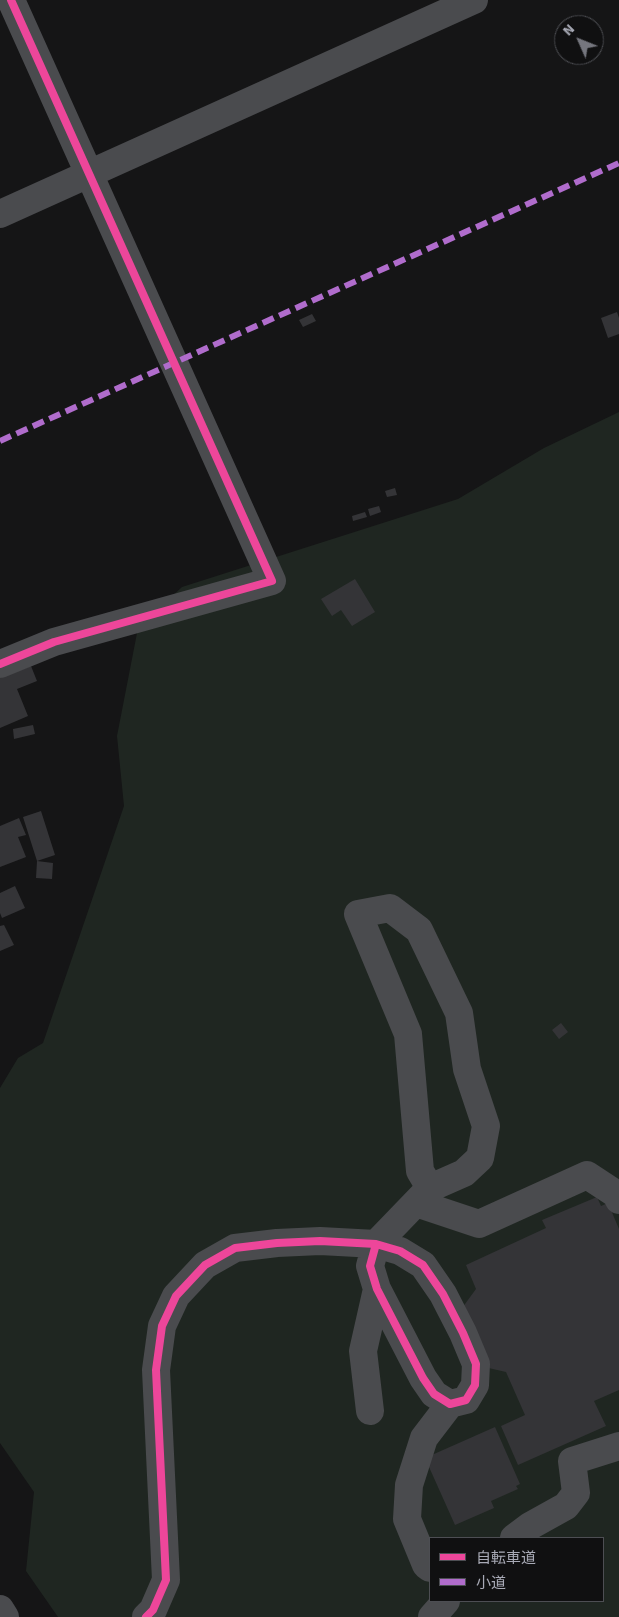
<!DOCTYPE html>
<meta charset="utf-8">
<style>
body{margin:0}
#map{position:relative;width:619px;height:1617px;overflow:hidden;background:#151516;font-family:Signika,"Noto Sans JP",sans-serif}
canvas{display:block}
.legend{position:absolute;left:429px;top:1537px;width:175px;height:65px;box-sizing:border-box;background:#101011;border:1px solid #4d4e53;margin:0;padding:6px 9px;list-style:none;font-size:15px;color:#a8aab6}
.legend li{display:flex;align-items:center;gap:10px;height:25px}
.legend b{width:25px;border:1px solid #4d4e53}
.north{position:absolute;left:554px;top:15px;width:50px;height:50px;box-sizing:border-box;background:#101011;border:1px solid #4d4e53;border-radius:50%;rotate:314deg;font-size:14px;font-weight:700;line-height:20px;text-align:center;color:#a8aab6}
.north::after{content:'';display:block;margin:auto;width:18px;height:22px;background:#75767e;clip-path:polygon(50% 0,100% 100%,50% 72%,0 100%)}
</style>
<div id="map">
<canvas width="619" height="1617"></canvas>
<ul class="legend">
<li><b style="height:6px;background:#ed469a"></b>自転車道</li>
<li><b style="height:6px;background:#b06ccc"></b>小道</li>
</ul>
<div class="north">N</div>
</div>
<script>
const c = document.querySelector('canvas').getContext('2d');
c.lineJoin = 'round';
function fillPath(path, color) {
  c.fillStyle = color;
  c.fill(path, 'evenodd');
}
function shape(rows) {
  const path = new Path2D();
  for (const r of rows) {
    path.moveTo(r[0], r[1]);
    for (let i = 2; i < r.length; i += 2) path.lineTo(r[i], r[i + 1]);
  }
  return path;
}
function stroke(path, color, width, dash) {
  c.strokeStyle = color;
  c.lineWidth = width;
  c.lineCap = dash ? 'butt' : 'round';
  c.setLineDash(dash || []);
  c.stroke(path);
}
fillPath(shape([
 [619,412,619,1617,58,1617,26,1571,34,1492,0,1443,0,1088,18,1058,43,1043,124,806,117,736,138,628,182,587,458,499,544,448],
 [430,1538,603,1538,603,1601,430,1601]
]), '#1f2621');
fillPath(shape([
 [617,312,619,318,619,334,608,338,601,318],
 [312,314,316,321,303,327,299,320],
 [395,488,397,495,387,497,385,491],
 [379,506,381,512,370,516,368,509],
 [365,512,367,517,353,521,352,516],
 [355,579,375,612,352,626,341,610,332,616,321,599],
 [31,666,37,681,17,689,28,716,0,728,0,678],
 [33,725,35,734,14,739,13,729],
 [41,811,55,855,37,861,23,817],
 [19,818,26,835,18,837,26,857,0,867,0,826],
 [37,861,53,863,52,879,36,878],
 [15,886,25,908,2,918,0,913,0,893],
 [4,925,14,945,0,951,0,926],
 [561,1023,568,1032,559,1039,552,1030],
 [597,1197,601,1206,608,1203,619,1229,619,1390,594,1401,606,1426,518,1465,501,1426,525,1415,506,1372,480,1366,457,1315,476,1289,466,1265,546,1228,542,1220],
 [495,1427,520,1484,516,1486,518,1489,491,1501,494,1508,455,1525,425,1458]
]), '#343437');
stroke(shape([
 [0,214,474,0],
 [0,664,54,642,272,581,11,0],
 [416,1203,479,1224,587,1175,616,1194,619,1200],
 [370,1411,363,1351,377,1289],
 [514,1538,530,1526,566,1506,576,1493,572,1461,619,1446],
 [430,1568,426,1565,407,1519,409,1485,424,1438,450,1404],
 [0,1609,5,1617],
 [146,1617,153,1610,166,1580,156,1370,162,1326,176,1296,205,1265,235,1248,277,1243,320,1241,376,1244,400,1251,423,1265,443,1294,463,1333,476,1364,475,1385,466,1400,450,1404,434,1394,423,1378,377,1289,370,1266,376,1244,430,1188,464,1173,480,1158,486,1126,467,1069,459,1013,419,930,390,908,358,914,408,1034,420,1171,430,1188],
 [432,1617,446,1601]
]), '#4a4b4e', 28);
stroke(shape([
 [0,441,619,163]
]), '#b06ccc', 6, [12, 6]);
stroke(shape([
 [0,664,54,642,272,581,11,0],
 [146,1617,153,1610,166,1580,156,1370,162,1326,176,1296,205,1265,235,1248,277,1243,320,1241,376,1244,400,1251,423,1265,443,1294,463,1333,476,1364,475,1385,466,1400,450,1404,434,1394,423,1378,377,1289,370,1266,376,1244]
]), '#ed469a', 8);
</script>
